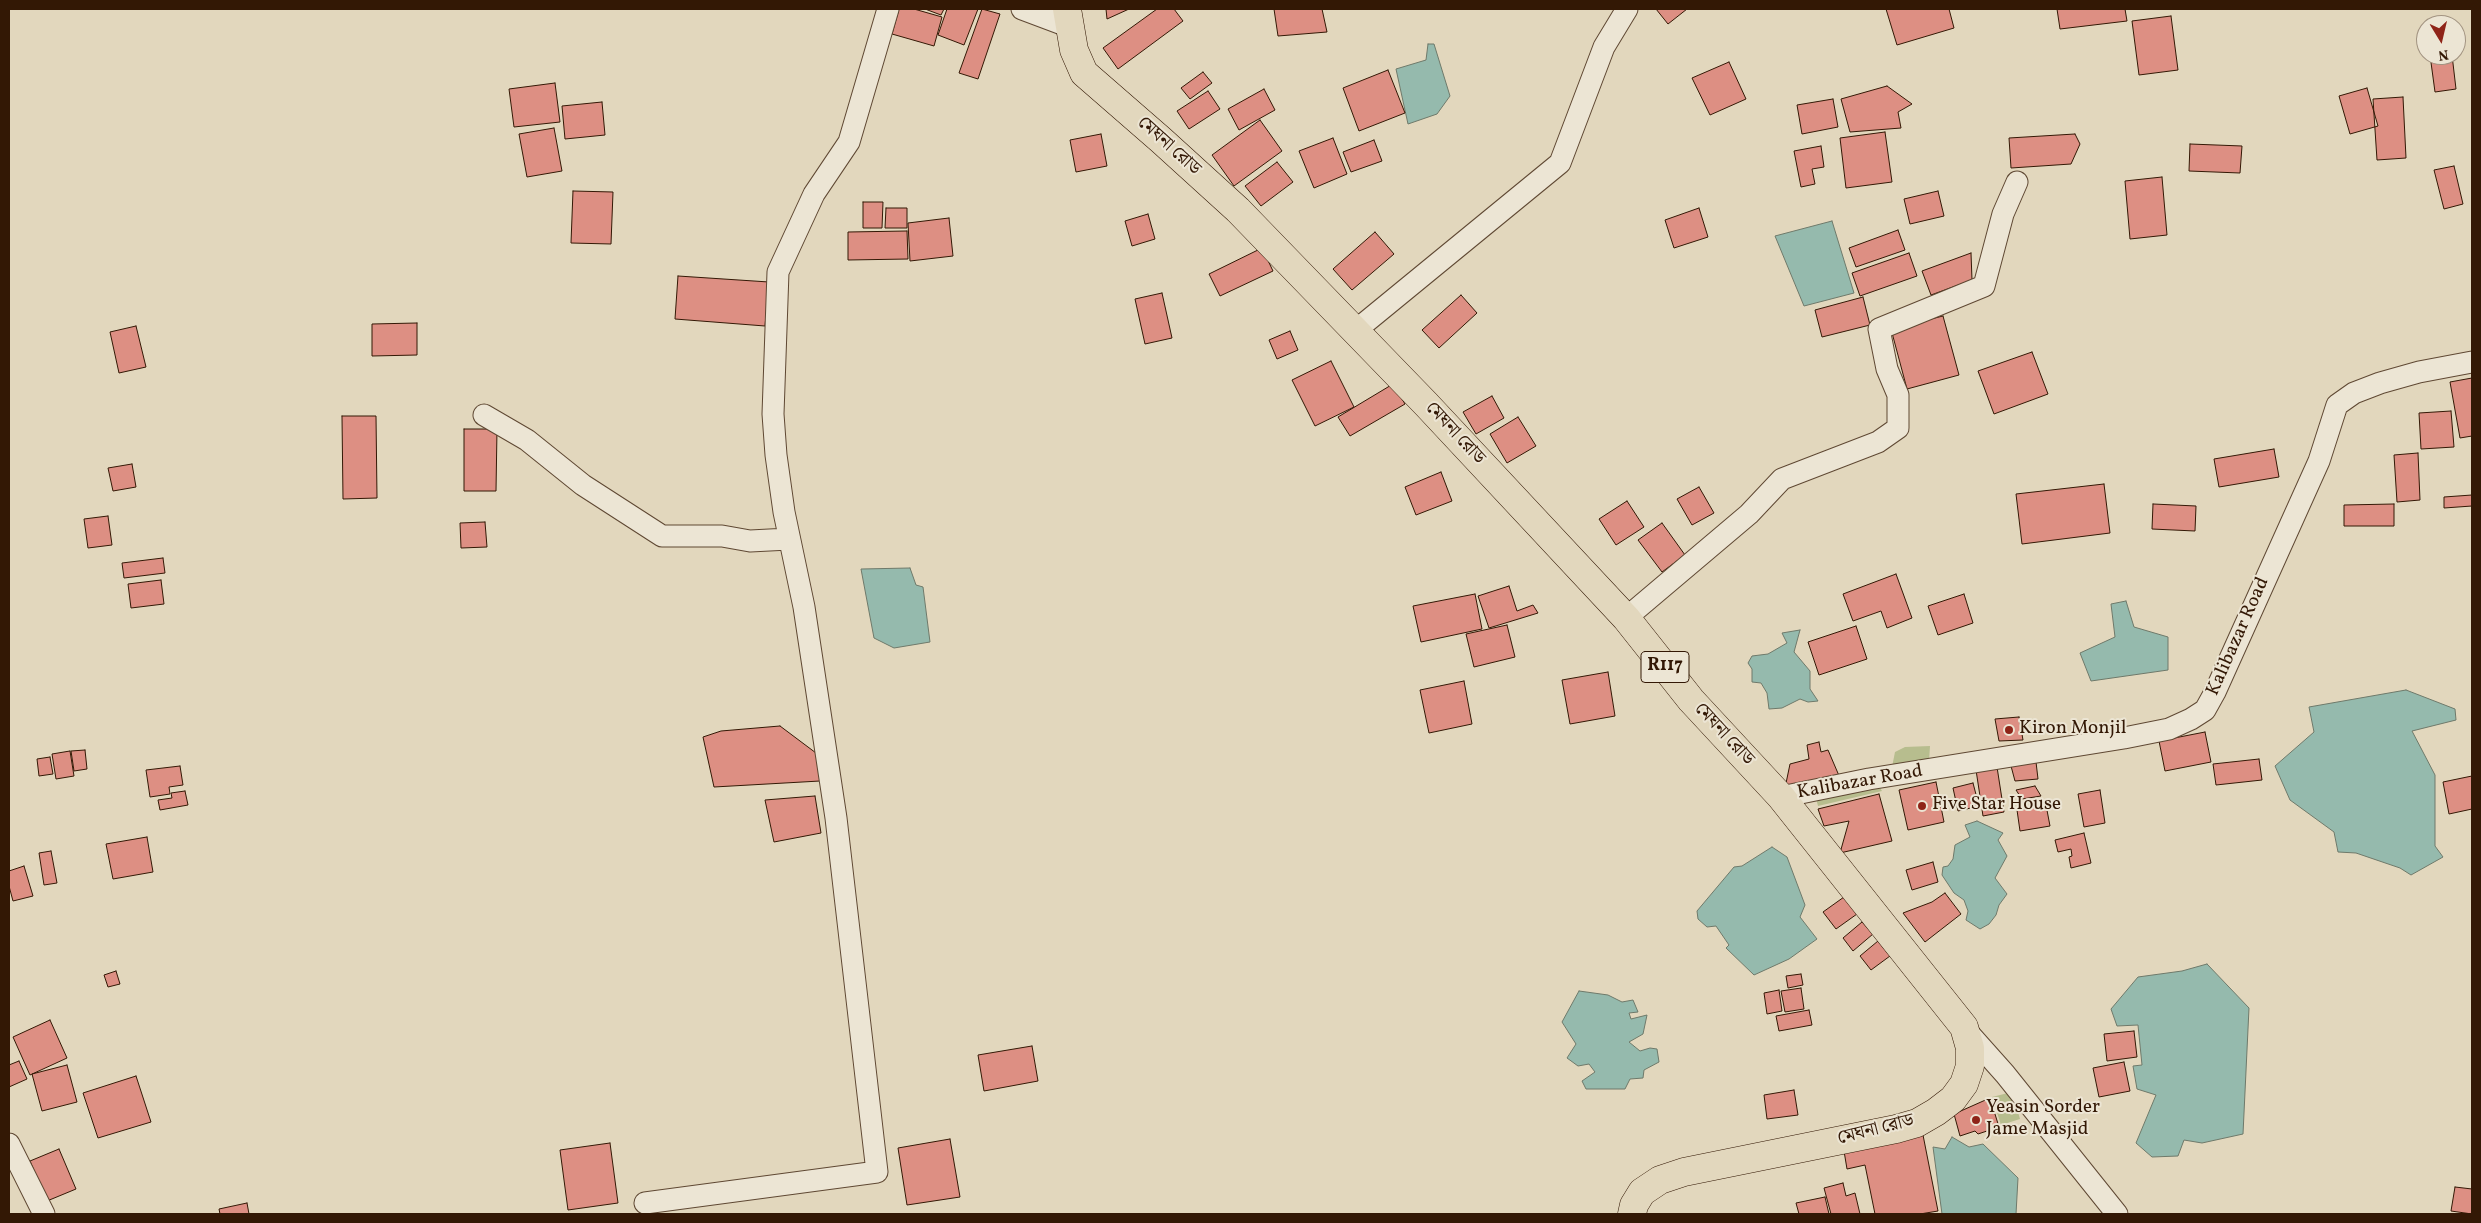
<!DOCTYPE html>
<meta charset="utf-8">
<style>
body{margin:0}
#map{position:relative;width:2481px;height:1223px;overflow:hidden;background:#e2d7bd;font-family:Vollkorn,serif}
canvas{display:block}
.frame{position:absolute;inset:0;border:10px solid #331805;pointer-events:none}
.north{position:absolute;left:2416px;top:15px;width:50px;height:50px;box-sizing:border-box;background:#ece5d4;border:1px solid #a29381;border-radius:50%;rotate:171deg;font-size:14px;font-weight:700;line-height:20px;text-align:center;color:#331805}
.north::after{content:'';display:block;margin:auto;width:18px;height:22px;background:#8f2418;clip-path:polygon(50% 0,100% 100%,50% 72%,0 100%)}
</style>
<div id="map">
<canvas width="2481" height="1223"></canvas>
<div class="frame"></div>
<div class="north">N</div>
</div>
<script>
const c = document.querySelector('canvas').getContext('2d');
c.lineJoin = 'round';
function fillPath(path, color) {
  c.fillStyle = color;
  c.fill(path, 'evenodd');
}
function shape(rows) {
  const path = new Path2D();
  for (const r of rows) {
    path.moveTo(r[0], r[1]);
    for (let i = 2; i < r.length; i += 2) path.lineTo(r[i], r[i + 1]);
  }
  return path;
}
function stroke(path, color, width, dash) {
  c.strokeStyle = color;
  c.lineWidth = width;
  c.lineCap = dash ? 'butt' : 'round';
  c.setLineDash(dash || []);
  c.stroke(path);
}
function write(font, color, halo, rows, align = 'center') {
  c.font = font + ' Vollkorn,"Noto Serif Bengali",serif';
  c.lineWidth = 4;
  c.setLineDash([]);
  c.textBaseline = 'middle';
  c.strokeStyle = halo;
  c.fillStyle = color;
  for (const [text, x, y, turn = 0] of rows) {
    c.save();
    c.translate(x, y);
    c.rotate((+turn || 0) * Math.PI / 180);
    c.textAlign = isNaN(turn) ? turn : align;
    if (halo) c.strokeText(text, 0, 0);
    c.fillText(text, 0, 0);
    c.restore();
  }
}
fillPath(shape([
 [1930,746,1929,761,1892,767,1895,752,1905,747],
 [1876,782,1882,791,1818,806,1815,794],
 [2012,1092,2020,1119,2001,1125,1992,1097]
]), '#b7bd8e');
const water = shape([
 [1428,44,1434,44,1450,96,1437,114,1408,124,1396,69,1426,60,1428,44],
 [1832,221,1854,293,1804,306,1775,236,1832,221],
 [910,568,916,585,923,587,930,642,894,648,874,638,861,569,910,568],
 [2126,601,2134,627,2168,637,2168,670,2091,681,2080,653,2115,637,2111,604,2126,601],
 [1800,630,1794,652,1810,671,1810,689,1818,701,1808,702,1800,699,1782,708,1769,709,1767,693,1761,683,1752,682,1752,669,1748,663,1752,656,1768,654,1787,643,1782,633,1800,630],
 [2406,690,2455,709,2456,720,2412,731,2435,775,2435,846,2443,857,2411,875,2400,868,2356,853,2338,852,2334,832,2290,800,2275,766,2314,732,2309,707,2406,690],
 [1977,821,2003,833,1998,840,2007,856,1995,878,2007,894,1999,905,1996,915,1989,924,1980,929,1966,920,1968,911,1964,900,1954,893,1942,875,1943,867,1948,866,1953,859,1955,845,1970,837,1965,825,1977,821],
 [1772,847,1787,857,1805,905,1800,917,1817,939,1789,959,1754,975,1726,948,1729,945,1716,926,1707,927,1698,919,1697,911,1734,867,1742,866,1772,847],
 [2207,964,2249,1008,2243,1134,2202,1143,2184,1140,2178,1156,2152,1157,2136,1143,2156,1095,2137,1089,2133,1066,2142,1065,2138,1025,2117,1026,2111,1009,2138,977,2182,971,2207,964],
 [1579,991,1608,995,1622,1002,1633,1000,1638,1012,1629,1013,1631,1019,1647,1015,1643,1034,1629,1042,1640,1051,1650,1048,1657,1049,1659,1062,1644,1070,1643,1078,1630,1079,1625,1089,1586,1089,1582,1081,1595,1072,1589,1064,1578,1066,1567,1058,1576,1044,1562,1022,1579,991],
 [1952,1137,1969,1147,1983,1144,2018,1178,2016,1214,1942,1214,1933,1147,1945,1149,1952,1137]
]);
fillPath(water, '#95baad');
stroke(water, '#6e796a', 1);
const building = shape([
 [899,9,914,9,942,17,934,46,892,34,899,9],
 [925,9,944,9,941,15,925,9],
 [947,9,978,9,964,45,938,35,947,9],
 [982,9,1000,14,978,79,959,73,982,9],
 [1106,9,1129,9,1107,19,1106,9],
 [1157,9,1174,9,1183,21,1118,69,1103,48,1157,9],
 [1274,9,1322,9,1327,32,1278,36,1274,9],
 [1656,9,1687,9,1668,24,1656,9],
 [1886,9,1949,9,1954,28,1897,45,1886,9],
 [2057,9,2125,9,2127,21,2060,29,2057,9],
 [2171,16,2178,70,2139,75,2132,21,2171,16],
 [2430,55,2452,55,2456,89,2435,92,2430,55],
 [1729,62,1746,99,1710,115,1692,78,1729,62],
 [1388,70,1405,113,1359,131,1343,88,1388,70],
 [1203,72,1212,83,1190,99,1181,88,1203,72],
 [555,83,560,122,514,127,509,89,555,83],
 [1887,86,1912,104,1898,112,1901,128,1850,132,1841,99,1887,86],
 [2367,88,2378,126,2350,134,2339,96,2367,88],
 [1264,89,1275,110,1239,130,1228,109,1264,89],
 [1208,91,1220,109,1189,129,1177,111,1208,91],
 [2403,97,2406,158,2377,160,2373,99,2403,97],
 [1833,99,1838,127,1802,134,1797,105,1833,99],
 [602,102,605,135,565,139,562,106,602,102],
 [1260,120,1282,151,1234,186,1212,155,1260,120],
 [554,128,562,171,527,177,519,134,554,128],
 [1885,132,1892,182,1846,188,1840,138,1885,132],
 [1101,134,1107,166,1076,172,1070,140,1101,134],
 [2075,134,2080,144,2071,164,2011,168,2009,138,2075,134],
 [1333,138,1347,174,1314,188,1299,151,1333,138],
 [1374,140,1382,161,1351,172,1343,152,1374,140],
 [2190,144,2242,146,2240,173,2189,171,2190,144],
 [1821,146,1824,167,1812,169,1815,184,1801,187,1794,151,1821,146],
 [1277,162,1293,182,1261,206,1245,186,1277,162],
 [2454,166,2463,204,2444,209,2434,170,2454,166],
 [2162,177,2167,235,2130,239,2125,181,2162,177],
 [573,191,613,192,611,244,571,243,573,191],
 [1938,191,1944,216,1910,224,1904,199,1938,191],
 [863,202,883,202,882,228,863,228,863,202],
 [886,208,907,208,907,228,885,228,886,208],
 [1699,208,1708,237,1674,248,1665,220,1699,208],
 [1148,214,1155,239,1132,246,1125,221,1148,214],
 [949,218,953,256,910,261,908,223,949,218],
 [1898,230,1905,250,1856,267,1849,248,1898,230],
 [907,231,908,259,848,260,848,232,907,231],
 [1375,232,1394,254,1352,290,1333,269,1375,232],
 [1262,248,1273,271,1220,296,1209,274,1262,248],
 [1909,253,1917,276,1860,296,1852,273,1909,253],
 [1971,253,1972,280,1931,295,1922,271,1971,253],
 [678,276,769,282,765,326,675,319,678,276],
 [1162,293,1172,338,1145,344,1135,299,1162,293],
 [1461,295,1477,313,1439,348,1422,330,1461,295],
 [1863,297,1870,325,1822,337,1815,310,1863,297],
 [1943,316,1959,375,1907,389,1891,329,1943,316],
 [417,323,417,355,372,356,372,324,417,323],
 [136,326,146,367,119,373,110,332,136,326],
 [1290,331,1298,350,1277,359,1269,340,1290,331],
 [2032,352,2048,394,1994,414,1978,371,2032,352],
 [1331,361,1354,407,1315,426,1292,380,1331,361],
 [2472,378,2472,436,2460,438,2450,382,2472,378],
 [1393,384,1405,404,1350,436,1338,417,1393,384],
 [1492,396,1504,418,1476,434,1463,412,1492,396],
 [2451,411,2454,447,2421,449,2419,413,2451,411],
 [342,416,376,416,377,498,343,499,342,416],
 [1518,417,1536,446,1507,463,1490,434,1518,417],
 [464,429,497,429,496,491,464,491,464,429],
 [2274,449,2279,477,2219,487,2214,459,2274,449],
 [2418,453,2420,500,2397,502,2394,455,2418,453],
 [132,464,136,487,113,491,108,468,132,464],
 [1441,472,1452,501,1416,515,1405,487,1441,472],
 [2104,484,2110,533,2022,544,2016,494,2104,484],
 [1699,487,1714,513,1692,525,1677,499,1699,487],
 [2472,495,2472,506,2444,508,2444,497,2472,495],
 [1627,501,1644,527,1616,545,1599,519,1627,501],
 [2153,504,2196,506,2195,531,2152,529,2153,504],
 [2394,504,2394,526,2344,526,2344,505,2394,504],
 [108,516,112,545,88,548,84,519,108,516],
 [485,522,487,547,461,548,460,523,485,522],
 [1662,523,1685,555,1662,572,1638,540,1662,523],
 [163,558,165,573,124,578,122,563,163,558],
 [1896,574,1912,618,1887,628,1881,611,1853,621,1843,594,1896,574],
 [161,580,164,604,131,608,128,584,161,580],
 [1509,586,1517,611,1533,605,1538,613,1489,628,1478,596,1509,586],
 [1475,594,1482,629,1421,642,1413,606,1475,594],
 [1964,594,1973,623,1938,635,1928,606,1964,594],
 [1507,625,1515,657,1474,667,1466,634,1507,625],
 [1856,626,1867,659,1819,675,1808,642,1856,626],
 [1608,672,1615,716,1570,724,1562,680,1608,672],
 [1464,681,1472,724,1429,733,1420,690,1464,681],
 [2019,717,2023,740,1999,741,1995,719,2019,717],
 [780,726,816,753,820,781,714,787,703,737,721,731,780,726],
 [2205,732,2211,762,2165,771,2159,741,2205,732],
 [1819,742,1821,752,1828,750,1840,778,1785,788,1790,764,1809,759,1807,745,1819,742],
 [85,750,87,769,74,771,71,751,85,750],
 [70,751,74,776,56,779,52,754,70,751],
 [50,757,53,774,39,776,37,759,50,757],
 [2259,759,2262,780,2216,785,2213,764,2259,759],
 [2036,762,2038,779,2015,781,2011,766,2036,762],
 [180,766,183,785,169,787,170,794,150,797,146,770,180,766],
 [1997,767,2004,812,1983,816,1976,770,1997,767],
 [2472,776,2472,809,2449,814,2443,782,2472,776],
 [1936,782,1944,822,1908,830,1899,790,1936,782],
 [1973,783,1979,806,1958,811,1953,788,1973,783],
 [2035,786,2041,796,2022,799,2016,790,2035,786],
 [2100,790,2105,823,2084,827,2078,794,2100,790],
 [185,791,188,805,160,810,158,800,172,798,171,793,185,791],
 [1879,794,1892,841,1840,853,1849,821,1824,826,1818,809,1879,794],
 [815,796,821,833,774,842,765,800,815,796],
 [2046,805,2050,826,2020,831,2017,810,2046,805],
 [2084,833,2091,863,2071,868,2069,857,2072,856,2071,849,2058,852,2055,840,2084,833],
 [147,837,153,872,113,879,106,844,147,837],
 [51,851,57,883,44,885,39,853,51,851],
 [1933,862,1938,882,1912,890,1906,870,1933,862],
 [24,866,33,896,13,901,9,886,9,871,24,866],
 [1945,893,1961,914,1925,942,1903,913,1932,902,1945,893],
 [1844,897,1857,914,1836,929,1823,912,1844,897],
 [1862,922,1873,934,1853,951,1843,938,1862,922],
 [1878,941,1890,956,1871,970,1860,956,1878,941],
 [116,971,120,984,108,987,104,975,116,971],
 [1801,974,1803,985,1788,988,1786,976,1801,974],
 [1801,988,1804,1009,1785,1012,1781,991,1801,988],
 [1779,990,1782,1011,1767,1014,1764,993,1779,990],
 [1809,1010,1812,1025,1779,1031,1776,1016,1809,1010],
 [50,1020,67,1058,30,1075,13,1037,50,1020],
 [2134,1031,2137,1057,2107,1061,2104,1034,2134,1031],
 [1032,1046,1038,1081,984,1091,978,1055,1032,1046],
 [19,1061,27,1079,9,1087,9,1065,19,1061],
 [2124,1062,2130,1091,2099,1097,2093,1068,2124,1062],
 [67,1065,77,1102,42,1111,32,1074,67,1065],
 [136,1076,151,1122,98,1138,83,1093,136,1076],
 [1794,1090,1798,1115,1767,1119,1764,1095,1794,1090],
 [1990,1098,1999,1127,1978,1134,1975,1131,1960,1136,1954,1114,1990,1098],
 [1923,1135,1938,1211,1920,1214,1875,1214,1865,1165,1847,1169,1844,1151,1923,1135],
 [950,1139,960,1197,907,1205,898,1148,950,1139],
 [610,1143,618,1203,568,1210,560,1150,610,1143],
 [59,1149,76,1189,47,1201,30,1161,59,1149],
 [1843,1183,1846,1196,1855,1193,1860,1214,1831,1214,1824,1188,1843,1183],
 [2455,1187,2472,1189,2472,1214,2451,1211,2455,1187],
 [1825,1197,1829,1214,1799,1214,1796,1203,1825,1197],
 [247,1203,249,1214,220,1214,219,1209,247,1203]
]);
fillPath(building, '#dd8f83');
stroke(building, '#331805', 1);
const minor = shape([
 [1022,9,1070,27],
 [1355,331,1560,163,1604,47,1627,9],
 [484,415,527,440,583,485,662,536,722,536,750,541,789,539],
 [1626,618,1749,514,1782,479,1878,442,1898,428,1898,395,1887,369,1879,329,1984,286,2003,214,2017,182],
 [1781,797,1869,779,2124,738,2169,729,2191,719,2205,710,2215,692,2319,461,2337,405,2354,393,2380,383,2419,372,2472,362],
 [1964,1028,2005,1074,2117,1214],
 [9,1144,44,1214],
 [645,1203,877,1172,836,818,804,607,784,512,776,455,773,414,778,272,814,194,849,142,888,9]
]);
const primary = shape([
 [1067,9,1074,50,1084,73,1161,140,1238,210,1426,404,1626,618,1691,700,1781,797,1964,1027,1970,1048,1970,1066,1964,1084,1953,1099,1936,1112,1917,1123,1896,1129,1684,1172,1660,1180,1642,1192,1634,1205,1632,1214]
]);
stroke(minor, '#5f4833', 23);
stroke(primary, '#331805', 29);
stroke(minor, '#ece5d4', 21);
stroke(primary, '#e2d7bd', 28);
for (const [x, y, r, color] of [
 [2009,730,5,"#8f2418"],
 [1922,806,5,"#8f2418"],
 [1976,1120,5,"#8f2418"]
]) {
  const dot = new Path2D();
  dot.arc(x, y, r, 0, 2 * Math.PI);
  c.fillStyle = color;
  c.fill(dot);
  stroke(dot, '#ece5d4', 2);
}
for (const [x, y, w] of [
 [1665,667,48]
]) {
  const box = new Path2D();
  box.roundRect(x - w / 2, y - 15.5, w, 31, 4);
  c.fillStyle = '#ece5d4';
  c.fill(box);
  stroke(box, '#331805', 1);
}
write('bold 18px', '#331805', null, [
 ["R117",1665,667]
]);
write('19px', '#331805', '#ece5d4', [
 ["মেঘনা রোড",1168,147,42],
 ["মেঘনা রোড",1454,434,47],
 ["Kalibazar Road",2239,637,-66],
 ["মেঘনা রোড",1723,735,47],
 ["Kalibazar Road",1860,783,-10],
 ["মেঘনা রোড",1876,1131,-14]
]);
write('19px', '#331805', '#ece5d4', [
 ["Kiron Monjil",2019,730],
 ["Five Star House",1932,806],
 ["Yeasin Sorder",1986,1109],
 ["Jame Masjid",1986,1131]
], 'left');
</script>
